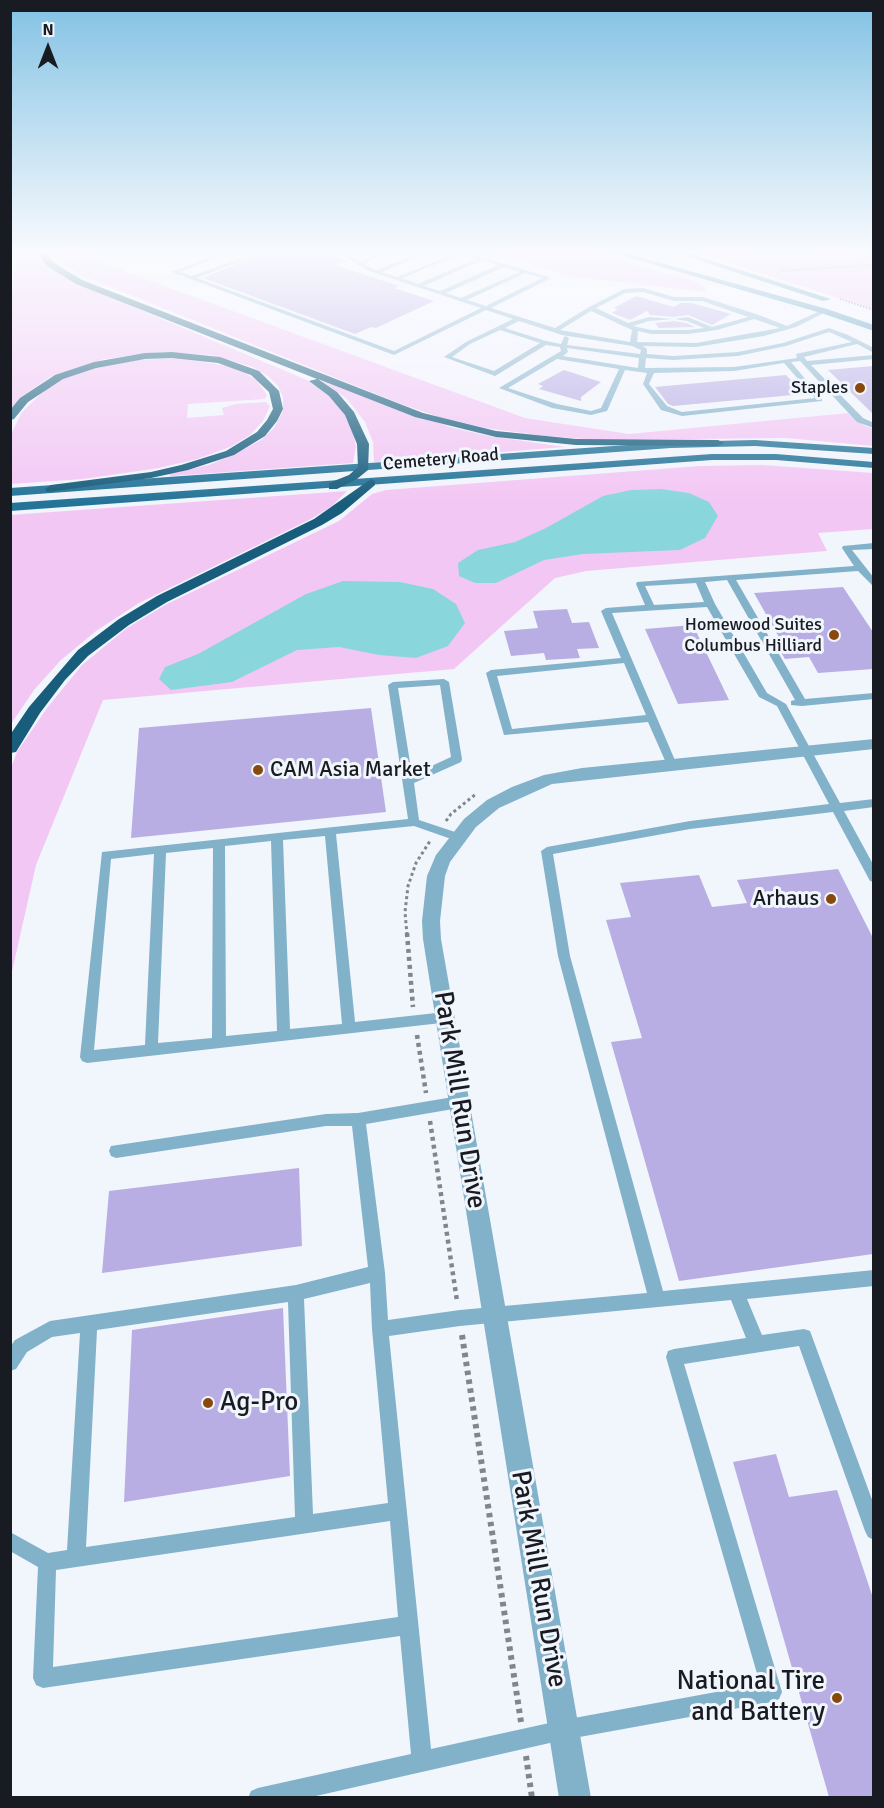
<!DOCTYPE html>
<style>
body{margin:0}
#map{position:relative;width:884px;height:1808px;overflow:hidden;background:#f1f5fc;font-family:Signika,sans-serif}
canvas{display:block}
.frame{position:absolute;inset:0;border:12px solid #181b22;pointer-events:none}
.north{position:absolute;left:18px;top:18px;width:60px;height:60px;-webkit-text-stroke:4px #f1f5fc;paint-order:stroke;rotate:0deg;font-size:16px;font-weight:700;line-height:24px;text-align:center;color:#181b22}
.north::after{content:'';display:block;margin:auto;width:21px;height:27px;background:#181b22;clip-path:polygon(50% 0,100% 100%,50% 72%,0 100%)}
</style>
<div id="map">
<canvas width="884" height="1808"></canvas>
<div class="frame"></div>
<div class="north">N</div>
</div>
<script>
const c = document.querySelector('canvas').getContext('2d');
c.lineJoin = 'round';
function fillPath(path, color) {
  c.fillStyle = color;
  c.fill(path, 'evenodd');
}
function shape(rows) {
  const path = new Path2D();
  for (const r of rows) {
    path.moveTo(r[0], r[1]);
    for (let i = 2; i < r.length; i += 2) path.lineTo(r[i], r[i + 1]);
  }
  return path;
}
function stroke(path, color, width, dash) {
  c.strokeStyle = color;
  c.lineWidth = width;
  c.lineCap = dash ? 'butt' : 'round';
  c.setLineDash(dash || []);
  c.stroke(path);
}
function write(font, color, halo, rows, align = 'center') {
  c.font = font + ' Signika,sans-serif';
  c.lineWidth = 6;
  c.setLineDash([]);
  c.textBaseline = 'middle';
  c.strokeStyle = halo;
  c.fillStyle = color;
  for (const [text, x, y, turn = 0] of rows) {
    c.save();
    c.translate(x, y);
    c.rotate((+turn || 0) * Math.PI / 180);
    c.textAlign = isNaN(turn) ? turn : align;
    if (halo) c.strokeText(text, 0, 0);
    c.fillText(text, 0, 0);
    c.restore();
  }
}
fillPath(shape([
 [18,250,32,250,49,267,76,283,307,380,329,396,344,411,352,429,356,446,353,463,171,476,169,474,209,465,235,454,261,440,274,428,283,411,283,397,278,386,268,376,253,367,211,355,161,352,104,359,50,377,23,396,11,408,11,300],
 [46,250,84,250,91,259,525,418,629,434,848,413,865,426,873,428,873,446,786,438,598,440,545,436,486,428,439,417,396,402,83,276,56,260],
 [486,250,581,250,698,282,707,292,575,277],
 [688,250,736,250,768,260,818,257,813,250,873,250,873,309],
 [178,358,228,366,244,372,257,381,267,395,265,399,188,404,187,418,224,415,222,408,236,404,266,402,270,406,263,421,250,435,230,447,197,459,159,468,83,479,11,484,10,436,22,412,48,387,70,375,101,366,137,360],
 [325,380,450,427,489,436,565,447,374,462,373,442,365,422,347,399,322,381],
 [763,465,873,473,873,529,818,533,827,551,586,571,555,578,454,669,103,700,36,865,11,976,11,768,17,752,47,708,82,665,127,628,167,604,339,521,372,494,386,490,700,466],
 [347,491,332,506,311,519,139,603,96,631,61,660,34,690,11,724,10,515]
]), '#f3c7f4');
fillPath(shape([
 [661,489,689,493,709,502,718,516,705,538,680,550,583,554,544,560,496,583,475,583,459,576,458,563,478,550,515,542,546,528,603,496,631,490],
 [343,581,400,582,433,589,456,604,465,623,448,646,416,658,379,655,339,647,297,650,232,682,171,690,159,679,165,667,198,654,306,594]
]), '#89d7dd');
fillPath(shape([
 [271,250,309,256,320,252,348,261,336,265,399,286,394,288,434,301,376,328,371,327,355,334,203,278],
 [636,296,674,307,680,303,692,303,731,314,712,325,688,315,674,317,650,315,647,311,630,320,612,313,618,309,614,308],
 [674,321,686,323,695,327,659,328,655,323],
 [873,366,873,414,828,370],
 [564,370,601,382,581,397,581,401,539,389,543,386,538,384],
 [786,375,804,394,673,406,668,404,655,387],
 [843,587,873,632,873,669,818,673,809,657,785,659,773,640,780,639,754,593],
 [567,609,572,623,589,622,599,648,577,649,580,658,546,660,544,653,511,656,504,631,538,628,533,611],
 [693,625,729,700,678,704,645,629],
 [371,708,386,812,131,838,139,728],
 [838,869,873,938,873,1254,679,1281,611,1042,642,1038,606,920,631,917,620,883,699,875,712,907,747,903,737,880],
 [299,1168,302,1246,102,1273,109,1191],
 [283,1308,290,1476,124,1502,132,1330],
 [776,1454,789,1497,837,1490,873,1598,873,1797,829,1797,733,1462]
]), '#b9aee4');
stroke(shape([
 [841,250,866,257,874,263],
 [780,271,874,265],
 [840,299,874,310]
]), '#81858c', 2, [1.5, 1.5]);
stroke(shape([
 [446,821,451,814,476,794],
 [407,935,405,912,408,886,416,863,430,841]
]), '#81858c', 3, [3, 3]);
stroke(shape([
 [407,933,413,1007],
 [417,1035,426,1093],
 [430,1121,457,1301]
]), '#81858c', 4.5, [4, 4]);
stroke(shape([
 [462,1335,521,1722],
 [526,1756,532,1798]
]), '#81858c', 6, [4.5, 4.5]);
fillPath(shape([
 [228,250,235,250,180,272,192,276,263,250,269,250,197,278,394,351,481,308,366,270,345,256,328,250,349,254,361,262,388,250,393,250,364,264,376,270,427,250,433,250,382,272,397,277,456,253,451,250,457,250,549,277,549,279,491,308,555,328,589,307,624,289,643,288,674,297,703,297,759,315,787,326,822,310,826,310,826,312,796,327,764,336,696,347,643,346,647,349,647,354,673,356,738,352,783,343,829,328,848,335,874,348,874,353,857,344,804,357,807,361,874,355,874,359,811,365,863,418,874,423,874,428,857,422,800,361,791,362,822,399,822,401,682,416,661,410,643,384,647,373,625,370,607,411,591,415,552,408,499,388,561,351,560,347,546,345,495,376,444,357,466,342,513,319,486,310,394,355,172,272,228,250],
 [461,254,476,259,418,284,402,278,461,254],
 [482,260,498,265,440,291,424,286,482,260],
 [504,267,520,272,461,298,446,293,504,267],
 [525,273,542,278,486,306,467,300,525,273],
 [643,292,674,301,702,301,748,317,712,327,688,317,674,319,649,317,628,323,596,308,625,293,643,292],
 [591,311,632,330,630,342,560,330,591,311],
 [674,319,687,321,704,328,688,330,651,330,633,326,649,321,674,319],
 [754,319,780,328,696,343,637,342,638,331,651,334,688,334,717,330,754,319],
 [519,321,562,335,632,346,641,350,640,354,567,345,569,338,566,336,564,337,561,344,546,341,505,328,519,321],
 [500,330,540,343,494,371,452,357,470,344,500,330],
 [829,332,852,342,796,354,797,358,734,367,645,368,646,358,673,360,738,356,786,346,829,332],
 [567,348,639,358,638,368,563,356,568,352,567,348],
 [557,359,619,369,601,408,591,411,557,404,508,388,557,359],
 [784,363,815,398,682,412,667,406,649,384,654,373,734,371,784,363],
 [874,543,874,549,852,550,874,578,874,587,858,571,736,580,805,699,874,693,874,699,802,706,791,705,791,701,795,700,727,580,705,582,715,604,767,693,786,704,840,803,874,799,874,807,844,811,874,866,874,882,870,881,833,812,690,829,553,854,570,956,663,1291,874,1270,874,1286,747,1299,762,1335,804,1329,810,1331,874,1505,874,1540,868,1537,865,1531,799,1346,684,1364,782,1692,779,1699,772,1702,563,1740,307,1798,248,1798,251,1791,258,1788,411,1754,400,1636,43,1688,36,1685,33,1678,38,1567,10,1551,10,1532,48,1553,67,1550,80,1333,52,1337,27,1352,16,1369,10,1371,10,1347,15,1340,50,1321,296,1285,368,1267,352,1126,326,1126,116,1158,111,1156,109,1151,111,1146,326,1114,358,1113,459,1096,464,1098,466,1102,464,1106,459,1108,366,1124,385,1273,388,1320,460,1310,647,1293,558,956,541,851,547,847,690,821,829,804,777,706,759,697,707,607,612,613,677,765,676,768,672,769,667,765,648,722,504,735,486,673,491,670,621,658,601,611,606,608,645,605,636,584,637,582,854,566,842,548,843,546,874,543],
 [696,583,704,602,654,605,645,586,696,583],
 [624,663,646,715,512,729,497,676,624,663],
 [370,1283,372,1329,388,1503,313,1514,304,1299,370,1283],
 [731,1300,746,1338,674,1349,668,1351,666,1357,760,1684,563,1720,431,1749,389,1336,460,1326,731,1300],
 [288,1302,295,1517,86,1547,97,1330,288,1302],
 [390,1521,398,1617,53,1667,56,1570,390,1521],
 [444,679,449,682,462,759,461,762,414,783,419,820,461,834,463,837,461,840,457,841,414,826,336,834,355,1022,445,1012,450,1014,452,1018,450,1022,87,1063,82,1061,80,1057,102,852,408,819,388,685,393,682,444,679],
 [440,685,451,757,412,775,398,688,440,685],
 [325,836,342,1024,290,1029,283,840,325,836],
 [271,841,277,1031,226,1036,225,846,271,841],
 [213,848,212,1038,158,1043,166,853,213,848],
 [154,854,145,1045,94,1050,111,859,154,854]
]), '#82b1ca');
fillPath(shape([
 [874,739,874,749,552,784,499,808,476,827,450,862,445,876,440,921,441,939,591,1798,559,1798,423,939,422,921,427,876,436,855,464,819,487,800,512,787,544,775,582,768,874,739]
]), '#82b1ca');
fillPath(shape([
 [603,250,614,250,827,309,874,325,874,331,821,313,603,250],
 [667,250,678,250,831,299,823,301,667,250]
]), '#438fb4');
fillPath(shape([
 [755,440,874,448,874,454,755,446,671,448,10,496,10,488,671,442,755,440],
 [712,454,776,454,874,462,874,468,776,460,712,460,10,511,10,503,712,454]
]), '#257498');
fillPath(shape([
 [35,250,43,250,53,262,82,280,423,413,496,431,576,439,718,440,724,443,718,446,576,445,496,437,415,417,318,379,337,392,354,412,369,444,368,470,357,479,337,489,329,489,329,483,349,475,358,467,357,444,345,415,329,396,309,381,317,379,76,284,47,266,35,250],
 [172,352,220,357,259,371,279,391,283,409,277,421,265,436,234,455,188,470,151,478,47,492,45,489,51,485,151,472,181,465,226,451,257,432,267,420,273,409,269,392,251,375,218,363,172,358,145,359,96,368,63,379,28,402,14,419,10,420,10,410,20,398,55,375,94,362,145,353,172,352],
 [371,479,375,481,375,485,342,513,322,525,167,602,129,625,88,656,65,680,40,713,16,752,10,753,10,735,29,707,78,650,119,619,157,596,314,519,371,479]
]), '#185d7c');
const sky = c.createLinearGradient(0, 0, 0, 503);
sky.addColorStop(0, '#82c2e4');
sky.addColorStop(0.5, '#f9fafe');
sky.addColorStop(1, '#f9fafe00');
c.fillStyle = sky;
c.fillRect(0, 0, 884, 503);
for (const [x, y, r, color] of [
 [860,388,6,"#884a0c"],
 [834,635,6,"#884a0c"],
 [258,770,6,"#884a0c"],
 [831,899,6,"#884a0c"],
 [208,1403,6,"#884a0c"],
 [837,1698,6,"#884a0c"]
]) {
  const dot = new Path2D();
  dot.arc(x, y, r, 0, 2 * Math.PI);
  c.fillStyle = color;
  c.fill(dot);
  stroke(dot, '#f1f5fc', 2);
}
write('18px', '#181b22', '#f1f5fc', [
 ["Staples",848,388],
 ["Homewood Suites",822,625],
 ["Columbus Hilliard",822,646]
], 'right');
write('18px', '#181b22', '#f1f5fc', [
 ["Cemetery Road",441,460,-5]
]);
write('22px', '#181b22', '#f1f5fc', [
 ["CAM Asia Market",270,770],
 ["Arhaus",819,899,"right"]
], 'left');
write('27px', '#181b22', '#f1f5fc', [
 ["Park Mill Run Drive",459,1100,81],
 ["Park Mill Run Drive",538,1579,80]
]);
write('27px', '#181b22', '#f1f5fc', [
 ["Ag-Pro",220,1403],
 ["National Tire",825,1682,"right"],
 ["and Battery",825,1713,"right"]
], 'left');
</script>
